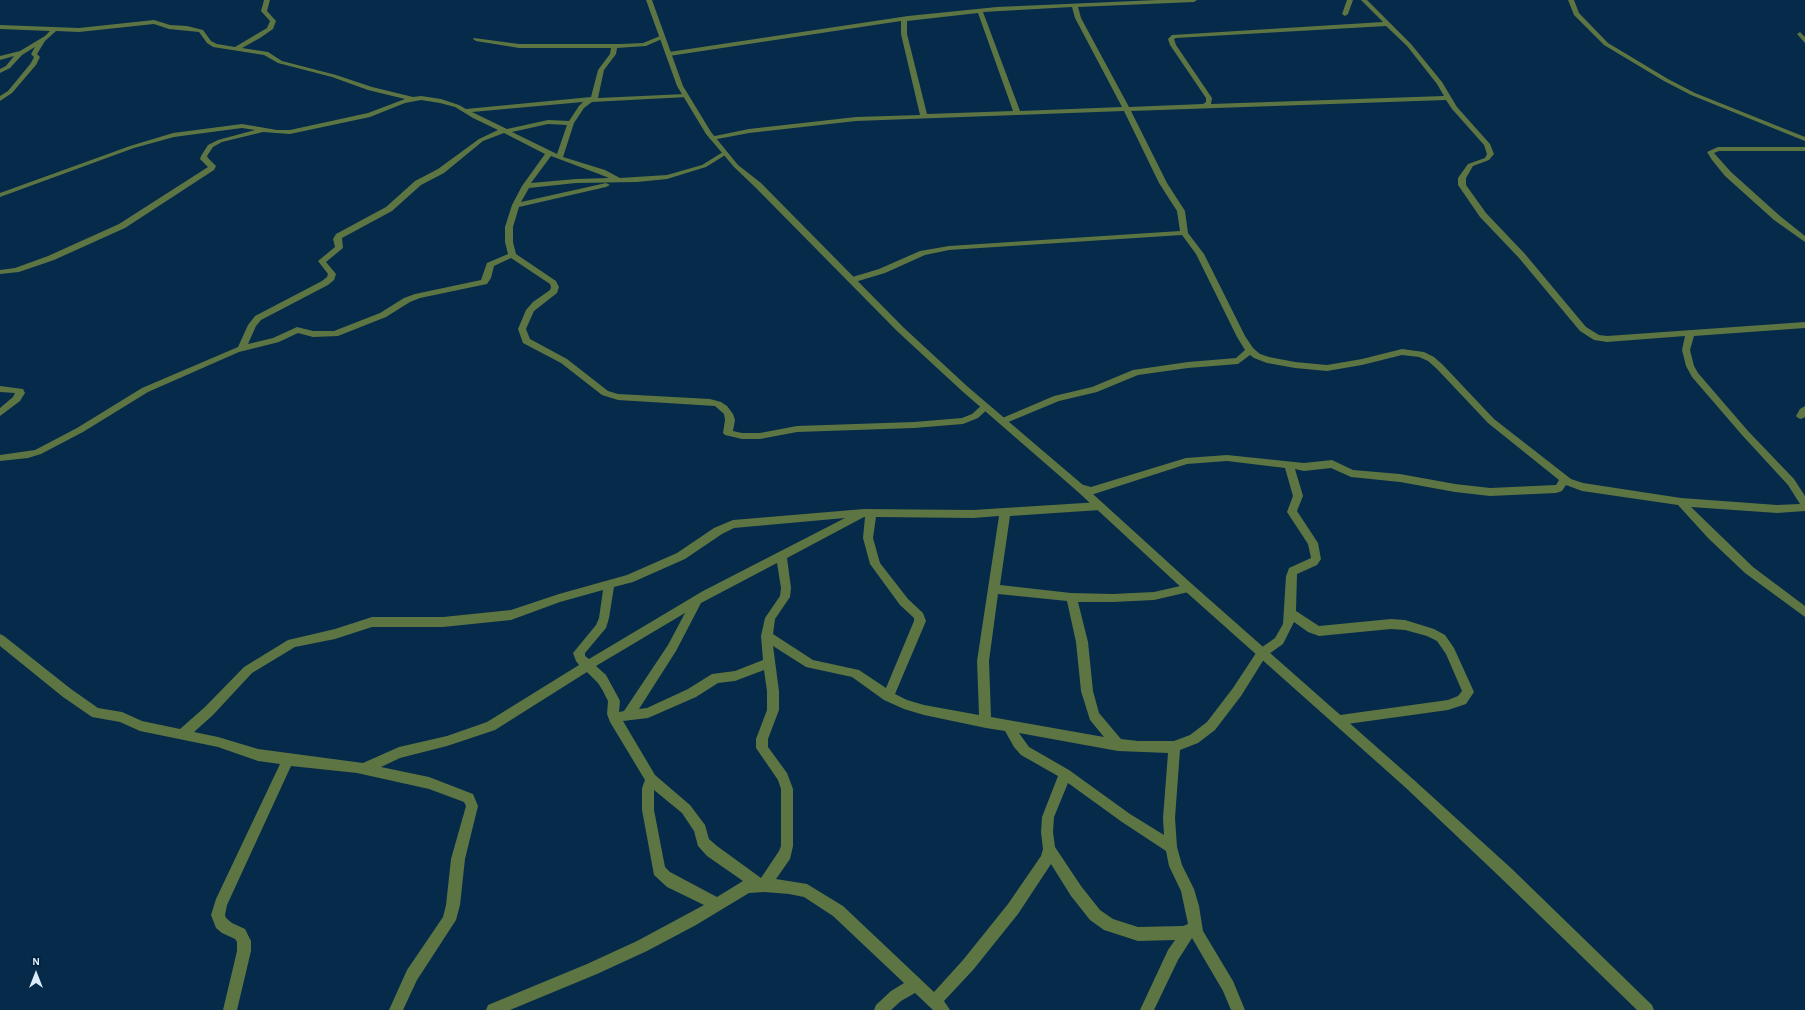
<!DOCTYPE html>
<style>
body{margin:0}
#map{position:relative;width:1805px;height:1010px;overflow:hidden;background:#062a49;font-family:"Alegreya Sans",sans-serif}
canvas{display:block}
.north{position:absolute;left:16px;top:954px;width:40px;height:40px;-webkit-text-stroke:3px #00203e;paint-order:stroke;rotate:0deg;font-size:11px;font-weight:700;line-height:16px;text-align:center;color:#dcebfa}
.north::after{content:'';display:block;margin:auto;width:14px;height:18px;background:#dcebfa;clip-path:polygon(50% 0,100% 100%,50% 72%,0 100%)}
</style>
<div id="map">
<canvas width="1805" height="1010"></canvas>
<div class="north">N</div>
</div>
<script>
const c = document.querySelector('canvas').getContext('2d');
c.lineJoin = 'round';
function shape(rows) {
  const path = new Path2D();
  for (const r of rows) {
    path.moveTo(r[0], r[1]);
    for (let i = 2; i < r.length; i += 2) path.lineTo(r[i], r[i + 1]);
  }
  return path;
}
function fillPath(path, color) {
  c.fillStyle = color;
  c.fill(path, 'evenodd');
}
fillPath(shape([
 [264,0,270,0,267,11,276,21,273,29,260,38,242,48,268,52,282,61,336,75,372,87,413,97,421,96,441,99,459,105,466,109,591,97,598,70,610,54,611,48,519,48,476,41,473,39,474,38,519,44,621,44,643,43,660,36,664,36,664,38,646,46,617,48,616,54,604,70,598,98,685,94,687,95,687,97,592,102,584,108,574,123,563,157,605,170,620,178,667,175,702,165,723,152,727,152,727,154,706,167,667,179,637,182,576,183,529,188,521,202,606,183,610,185,606,187,519,207,513,227,513,242,516,254,556,281,559,287,557,293,534,311,526,329,530,339,567,359,608,391,618,394,710,399,721,402,727,406,733,414,735,420,733,431,742,433,760,433,797,426,914,422,962,418,972,414,982,405,988,405,990,407,978,418,963,424,914,428,797,432,760,439,742,439,725,435,723,433,725,420,724,414,715,406,618,400,602,395,561,363,523,343,518,329,526,310,533,302,550,290,551,287,550,284,511,258,494,266,491,278,487,284,420,298,410,302,386,317,338,336,313,337,298,333,279,342,239,352,148,392,83,432,41,454,28,458,0,461,0,455,35,450,77,428,142,388,238,347,248,325,255,316,322,281,327,277,328,274,318,261,335,247,333,239,336,234,386,207,415,181,438,169,479,139,498,130,473,118,455,107,440,103,421,100,405,103,370,117,290,134,263,132,222,142,213,147,207,156,208,158,216,166,214,170,125,228,54,260,19,272,0,274,0,270,15,268,48,256,119,224,208,167,200,159,201,156,208,145,218,140,255,130,242,128,174,137,134,148,0,197,0,193,130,146,173,133,242,124,277,130,290,130,368,113,405,99,368,90,332,77,278,63,264,55,213,47,207,43,199,32,169,29,154,24,79,32,56,31,45,41,37,54,40,57,36,65,12,93,0,101,0,96,8,91,31,63,34,57,31,54,35,47,22,55,10,68,0,73,0,69,6,66,14,56,0,60,0,56,20,51,45,36,50,31,0,29,0,25,79,28,154,20,170,25,187,26,203,30,211,41,217,44,235,47,267,28,270,21,261,11,264,0],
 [583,102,579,106,569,121,548,120,507,129,472,112,583,102],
 [548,124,567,125,557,154,512,132,548,124],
 [504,133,545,154,522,186,512,205,505,227,505,242,508,254,487,263,481,280,415,294,404,298,380,313,334,331,313,331,297,327,273,338,248,344,256,326,261,320,328,285,334,280,336,274,326,262,343,248,342,238,392,211,421,185,444,173,483,141,504,133],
 [551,156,599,174,609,178,576,179,531,183,551,156],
 [1157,0,1197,0,1194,2,1078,7,1081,18,1129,107,1203,104,1206,102,1206,98,1170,45,1168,39,1172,35,1383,22,1361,0,1367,0,1411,44,1442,82,1457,107,1490,144,1494,154,1489,160,1473,166,1466,178,1466,185,1486,213,1525,254,1586,327,1599,335,1607,336,1805,322,1805,328,1694,336,1690,350,1694,366,1698,373,1748,431,1794,479,1805,496,1805,511,1777,513,1691,507,1753,567,1805,606,1805,617,1745,573,1708,538,1678,505,1582,491,1566,485,1562,491,1556,493,1490,496,1455,492,1400,482,1351,477,1331,468,1304,471,1295,469,1303,496,1297,511,1318,543,1321,559,1317,565,1297,574,1296,611,1319,626,1391,619,1405,620,1434,629,1445,635,1454,648,1474,692,1466,704,1448,710,1340,725,1336,724,1334,720,1336,716,1340,715,1448,700,1458,696,1462,691,1446,654,1437,641,1427,636,1405,630,1391,629,1319,636,1308,632,1294,622,1283,644,1266,656,1241,696,1215,730,1198,743,1180,750,1175,818,1177,847,1182,865,1194,889,1199,906,1203,931,1233,981,1245,1010,1231,1010,1223,991,1192,938,1178,960,1154,1010,1140,1010,1168,950,1175,940,1138,941,1104,930,1090,920,1071,896,1051,864,1018,914,973,970,944,1001,950,1010,933,1010,915,993,901,1001,891,1010,874,1010,876,1005,891,991,904,983,833,916,804,897,789,894,764,892,749,893,696,925,647,951,597,974,510,1010,486,1010,488,1005,587,964,637,941,704,905,667,887,654,875,642,810,642,788,645,780,610,722,607,714,608,701,603,691,598,683,587,672,495,730,447,746,400,758,381,767,429,777,473,794,478,806,465,859,460,905,456,920,417,980,403,1010,389,1010,407,970,443,917,446,905,451,859,466,806,464,802,429,789,357,773,291,766,227,905,225,915,226,918,232,923,245,929,251,941,251,951,237,1010,223,1010,237,951,237,942,235,939,222,933,216,928,211,915,216,899,280,764,258,761,218,747,140,731,120,722,92,717,63,697,0,646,0,634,4,636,71,689,98,708,122,712,142,721,180,729,205,707,244,667,288,640,335,629,372,617,443,617,511,610,559,594,627,575,677,553,714,528,733,520,864,509,973,510,1100,502,1105,506,1100,510,1010,516,1000,585,1071,593,1113,594,1154,592,1189,584,1193,585,1194,588,1193,591,1154,600,1113,602,1078,602,1088,642,1093,691,1099,713,1121,739,1138,741,1174,741,1190,735,1207,722,1233,688,1258,650,1275,638,1283,624,1286,576,1288,571,1289,568,1311,558,1308,544,1287,512,1293,496,1285,468,1227,461,1187,464,1091,495,1077,491,1075,488,1077,485,1080,484,1091,487,1186,458,1227,455,1304,463,1332,460,1353,470,1400,474,1455,484,1490,488,1556,485,1559,480,1488,423,1437,369,1428,361,1419,357,1402,355,1362,365,1327,371,1295,368,1267,363,1254,358,1250,355,1238,364,1188,368,1138,375,1097,392,1059,401,1006,423,1000,423,998,421,1000,419,1054,396,1092,387,1133,370,1188,362,1236,358,1245,350,1237,337,1196,254,1182,235,949,250,925,255,885,273,855,282,852,282,848,280,849,278,879,269,920,251,949,246,1180,231,1177,211,1159,183,1124,111,856,121,749,133,712,140,709,138,710,137,749,129,856,117,920,115,901,34,901,21,669,56,666,54,669,52,908,16,997,7,1157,0],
 [1072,7,1075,18,1122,107,1020,111,983,12,1072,7],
 [978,13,1013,111,927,114,907,34,907,21,978,13],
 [1386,26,1407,46,1437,84,1444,96,1211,104,1212,98,1176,45,1174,39,1176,38,1386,26],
 [1446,100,1452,109,1484,145,1487,154,1485,158,1468,164,1458,178,1458,185,1480,217,1519,258,1580,331,1594,340,1607,342,1685,336,1682,350,1686,366,1692,377,1742,435,1788,485,1800,504,1777,505,1681,498,1583,483,1571,479,1494,419,1443,365,1434,357,1424,352,1402,349,1362,359,1327,365,1295,362,1269,357,1260,354,1253,348,1245,336,1204,254,1188,233,1185,211,1167,183,1131,111,1446,100],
 [999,516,977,661,979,715,924,705,907,700,895,694,926,621,923,613,908,599,880,563,873,538,876,517,973,518,999,516],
 [864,517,865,517,863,538,870,564,900,605,914,618,914,621,886,688,859,670,813,660,773,634,775,619,790,597,791,588,787,558,864,517],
 [845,518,703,591,589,659,585,656,585,653,606,628,609,618,614,587,633,582,685,559,722,534,734,528,845,518],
 [777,563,781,588,780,596,765,618,761,636,763,660,735,671,712,674,688,689,647,708,639,709,676,651,701,603,777,563],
 [603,590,599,618,596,625,573,653,576,661,579,665,487,722,447,736,399,747,363,763,258,749,218,737,194,732,213,715,252,673,295,647,335,639,372,627,443,627,511,620,560,602,603,590],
 [998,594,1067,601,1076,642,1081,691,1090,720,1104,737,991,717,989,661,998,594],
 [685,613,668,645,624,711,619,712,620,701,618,697,606,675,596,666,685,613],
 [773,646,806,667,852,677,884,700,904,709,924,715,986,728,1005,731,1014,747,1021,755,1058,776,1042,817,1041,832,1043,849,1041,856,1008,904,963,960,934,992,843,906,807,884,776,879,790,859,793,846,793,789,787,773,768,747,768,739,779,710,779,691,773,646],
 [764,670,767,691,767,710,756,739,756,748,778,780,781,789,781,846,779,851,761,878,717,846,709,839,705,825,690,805,655,775,623,721,648,718,696,697,718,683,735,681,764,670],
 [1019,733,1118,751,1168,753,1163,818,1164,835,1130,814,1069,770,1029,747,1019,733],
 [1068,783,1122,822,1166,851,1169,866,1181,891,1188,924,1183,926,1138,927,1113,919,1100,910,1081,886,1055,847,1053,832,1054,817,1068,783],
 [654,790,682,813,694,831,698,846,707,856,743,881,717,897,670,872,665,867,654,810,654,790],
 [1347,0,1353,0,1348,14,1345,16,1342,14,1347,0],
 [1568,0,1574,0,1579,13,1608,43,1668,79,1695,93,1805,137,1805,141,1691,95,1664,81,1604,45,1574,15,1568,0],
 [1800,32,1805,37,1805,43,1797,34,1800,32],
 [1718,147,1805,147,1805,151,1719,151,1714,153,1731,172,1780,216,1805,236,1805,242,1774,220,1725,176,1712,160,1707,152,1718,147],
 [0,386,23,389,25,393,20,401,0,416,0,408,13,397,15,393,0,392,0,386],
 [1805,406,1805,417,1801,419,1798,418,1796,416,1800,409,1805,406]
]), '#5d7443');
fillPath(shape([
 [646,0,652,0,683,86,711,132,738,165,761,183,903,327,968,387,1083,485,1193,585,1414,780,1512,869,1652,1005,1654,1010,1637,1010,1502,879,1406,788,1185,591,1077,491,962,391,897,331,755,187,734,167,706,134,677,86,646,0]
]), '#5d7443');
</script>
